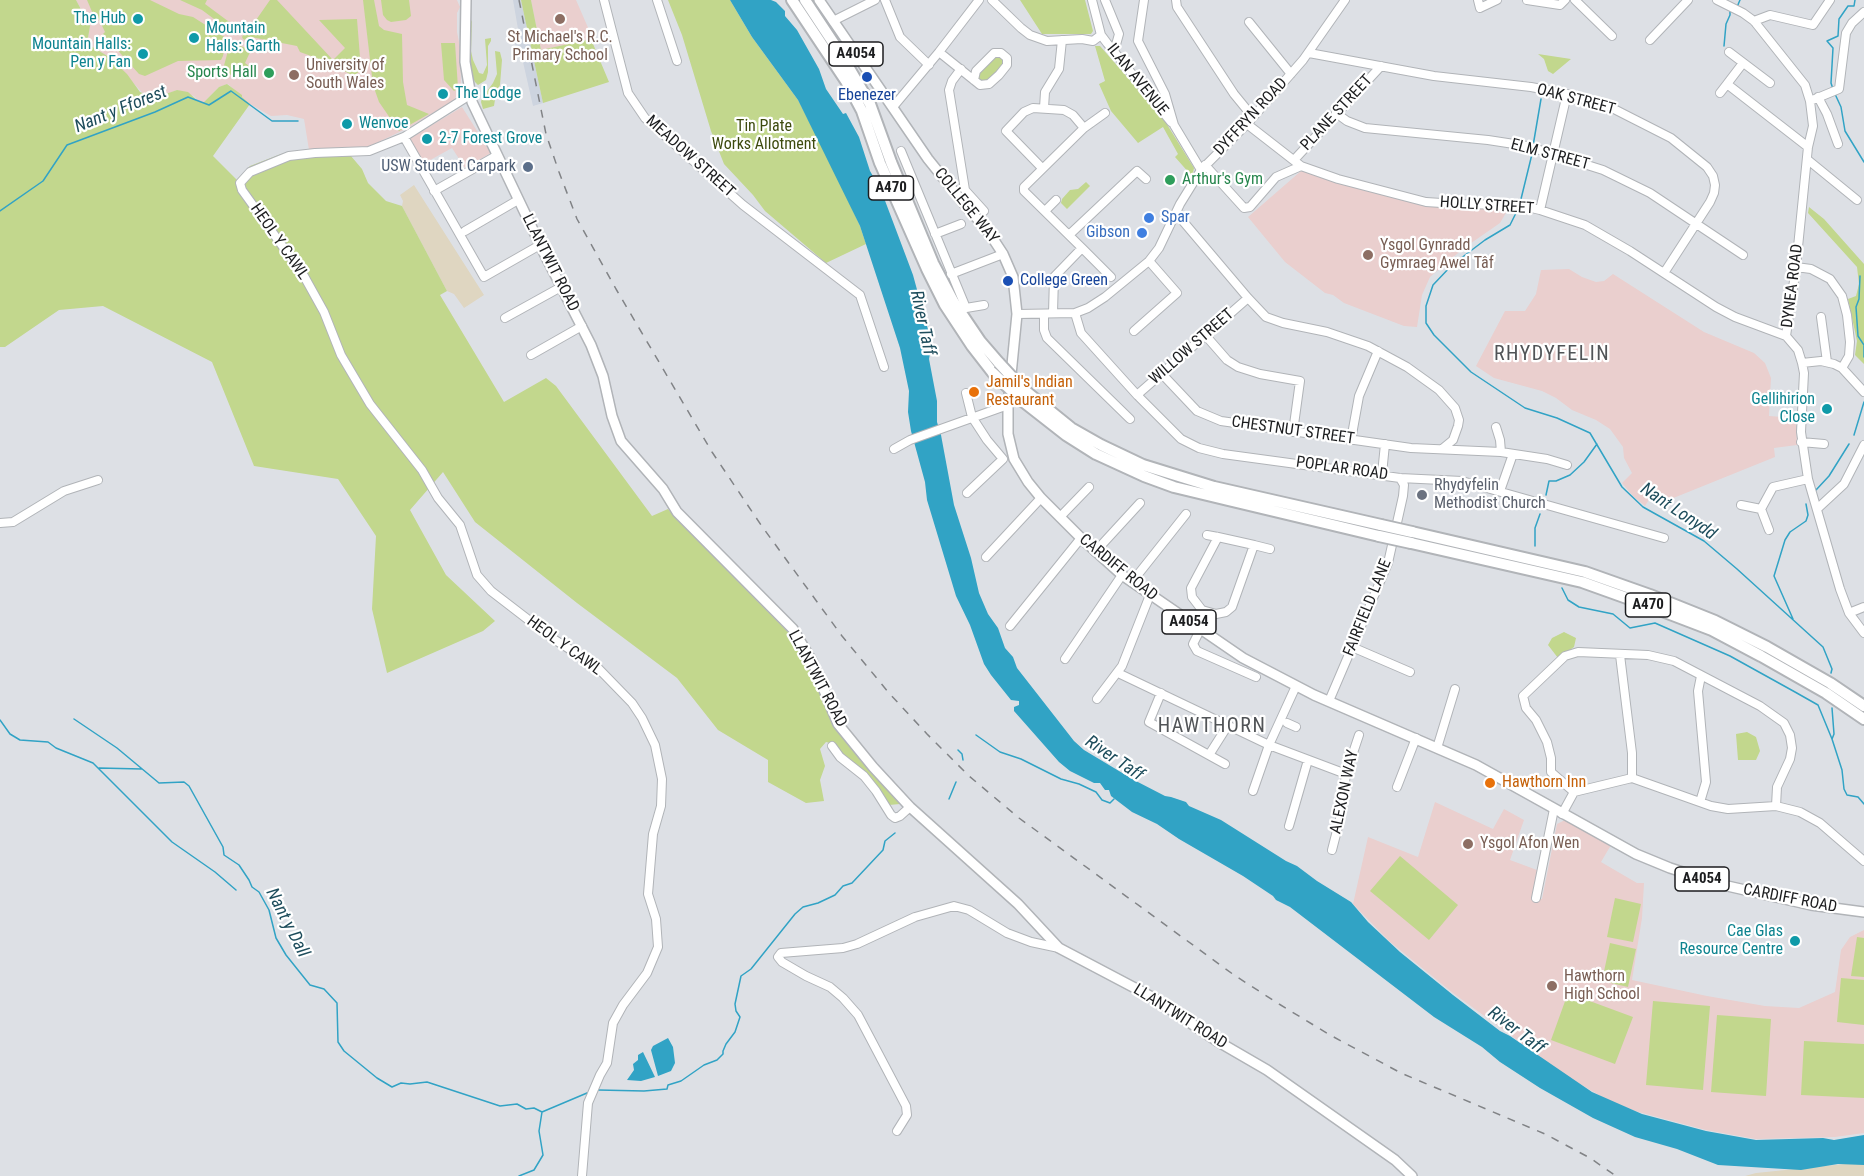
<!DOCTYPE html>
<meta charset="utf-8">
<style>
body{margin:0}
canvas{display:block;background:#dde0e5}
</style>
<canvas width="1864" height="1176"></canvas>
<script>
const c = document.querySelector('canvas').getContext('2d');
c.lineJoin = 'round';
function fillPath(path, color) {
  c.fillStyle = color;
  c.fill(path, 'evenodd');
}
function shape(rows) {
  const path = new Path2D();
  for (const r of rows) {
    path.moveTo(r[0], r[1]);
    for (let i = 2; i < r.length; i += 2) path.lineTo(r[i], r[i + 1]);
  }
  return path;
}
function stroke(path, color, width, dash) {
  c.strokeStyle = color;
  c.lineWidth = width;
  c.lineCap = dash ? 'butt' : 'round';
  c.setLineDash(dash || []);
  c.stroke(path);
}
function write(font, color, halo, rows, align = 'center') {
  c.font = font + ' "Roboto Condensed",sans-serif';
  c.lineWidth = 4.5;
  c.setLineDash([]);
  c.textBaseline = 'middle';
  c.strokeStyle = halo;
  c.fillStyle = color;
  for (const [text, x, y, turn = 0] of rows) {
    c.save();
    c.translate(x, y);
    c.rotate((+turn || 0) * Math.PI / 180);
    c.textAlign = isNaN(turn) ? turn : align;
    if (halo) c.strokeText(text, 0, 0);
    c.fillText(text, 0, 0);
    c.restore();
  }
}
fillPath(shape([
 [513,0,521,0,543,103,533,106,523,62,518,56,515,44,512,42,512,31,518,29]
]), '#cdd4df');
fillPath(shape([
 [414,185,484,295,464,308,454,294,447,291,402,206,403,201,400,195],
 [1864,1162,1864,1176,1745,1176,1756,1173]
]), '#dfd6c1');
fillPath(shape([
 [76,0,180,0,204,4,207,0,457,0,460,7,457,13,457,32,460,47,461,88,454,100,408,128,366,148,309,150,304,119,287,115,271,116,250,104,228,84,219,87,204,102,200,103,194,96,177,90,158,98,153,104,109,57,91,46,88,38,90,25],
 [531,0,576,0,593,39,541,50],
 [462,107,491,153,465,168,452,148,423,164,409,139],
 [1301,171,1410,201,1455,208,1507,208,1507,211,1500,223,1464,248,1430,277,1422,295,1417,327,1404,326,1344,303,1333,295,1325,293,1285,262,1248,217],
 [1569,269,1582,277,1596,282,1604,281,1613,274,1704,332,1754,353,1765,363,1771,378,1769,416,1796,418,1797,445,1774,448,1775,457,1666,501,1657,501,1650,498,1645,506,1633,496,1622,483,1632,473,1624,458,1623,447,1610,429,1596,420,1572,410,1556,398,1542,391,1494,378,1476,366,1505,311,1525,311,1536,294,1541,270],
 [1435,802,1493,829,1504,809,1524,820,1510,860,1537,870,1532,897,1542,899,1557,824,1565,820,1611,845,1601,862,1637,883,1644,883,1642,918,1632,980,1707,996,1765,1006,1799,1008,1835,992,1841,950,1850,937,1864,930,1864,1133,1835,1137,1756,1139,1706,1130,1635,1111,1606,1099,1566,1076,1453,993,1389,941,1353,904,1368,837,1418,857]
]), '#eacfce');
fillPath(shape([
 [0,0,76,0,90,26,88,38,91,46,109,57,127,74,140,92,147,95,153,104,160,96,177,90,188,92,199,102,204,102,219,87,227,84,242,95,242,97,250,104,213,156,237,180,250,166,281,154,309,150,345,149,362,169,368,183,386,201,402,206,447,291,440,295,504,402,546,378,556,386,652,516,668,509,678,521,788,632,806,661,835,726,872,773,900,804,889,805,834,744,826,742,820,749,825,766,820,780,824,801,806,803,768,782,768,760,718,730,677,678,577,603,475,522,443,472,410,510,446,575,495,621,483,631,387,673,372,609,376,536,338,479,254,466,212,362,103,306,59,310,5,347,0,347],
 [87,0,150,0,179,14,193,17,226,38,223,56,221,60,178,61,145,76,139,74,103,34,105,32,96,13,93,14],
 [180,0,207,0,205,4,236,27,233,33,202,10],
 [270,0,277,0,333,60,345,48,319,20,357,19,361,70,355,75,350,74,325,61,300,52,297,46,251,37,250,42,243,39,242,37,245,32,247,33],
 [363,0,374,0,379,26,384,30,402,34,403,82,407,105,429,114,399,131,379,102,373,85],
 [381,0,409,0,411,16,406,20,391,22,387,20,383,15],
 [521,0,531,0,541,50,591,39,609,82,543,103],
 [668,0,730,0,752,37,798,100,838,178,860,226,866,244,826,263,765,211,753,195,724,164,711,131,682,35],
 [1020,0,1085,0,1093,31,1091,34,1042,34],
 [472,20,471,51,473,60,479,73,483,74,487,65,485,39,491,38,491,41,488,46,488,72,486,80,478,85,475,82,472,76,469,58,469,25],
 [441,43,455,43,458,88,454,91,444,80],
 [235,44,251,50,245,63,249,66,243,77,222,73,229,47],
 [1095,46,1100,46,1163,118,1194,168,1193,173,1190,174,1175,157,1178,154,1163,127,1138,143,1111,111,1099,84,1105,81],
 [495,51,500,52,502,60,500,85,496,93,494,106,483,109,481,102,482,98,493,83,497,74],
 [1538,54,1571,59,1553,74,1548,71,1544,59],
 [998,56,1003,57,1005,64,987,83,979,80,979,73,992,57],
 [1086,182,1090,186,1067,209,1061,203,1062,199,1070,190,1078,189],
 [1809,207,1824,219,1864,264,1864,364,1855,355,1857,341,1848,299,1856,296,1859,284,1857,267,1808,213],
 [1564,632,1576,638,1574,647,1558,658,1548,645,1552,638],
 [1747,732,1756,737,1760,751,1756,760,1738,760,1736,734],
 [1400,856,1458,905,1429,940,1370,891],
 [1615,898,1641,904,1633,942,1607,937],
 [1857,937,1864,938,1864,977,1851,976],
 [1610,943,1636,949,1628,987,1602,981],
 [1841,978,1864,980,1864,1025,1837,1022],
 [1568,993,1633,1017,1615,1064,1551,1040],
 [1653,1001,1710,1006,1703,1090,1646,1085],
 [1717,1015,1771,1019,1766,1096,1711,1092],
 [1804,1041,1864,1044,1864,1098,1801,1095]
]), '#c2d78d');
fillPath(shape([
 [730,0,771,0,776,2,785,11,785,16,797,30,819,69,826,89,843,114,846,113,859,137,870,171,881,190,913,275,930,337,932,343,929,359,937,401,937,422,941,435,954,505,971,558,979,593,988,614,998,628,1005,648,1013,657,1017,668,1074,741,1084,750,1134,780,1165,796,1171,797,1186,802,1189,806,1221,820,1286,861,1297,866,1317,881,1351,902,1368,922,1400,952,1453,995,1500,1031,1510,1036,1592,1092,1642,1114,1706,1131,1756,1140,1823,1138,1834,1140,1864,1135,1864,1165,1838,1164,1801,1170,1718,1165,1677,1149,1635,1137,1593,1118,1540,1088,1500,1062,1482,1047,1434,1017,1290,907,1276,900,1273,896,1243,876,1179,839,1157,824,1132,812,1111,796,1109,790,1105,790,1100,783,1094,783,1070,771,1059,762,1014,711,1014,707,1019,705,1019,701,1011,700,991,675,984,664,970,625,956,596,927,500,925,482,911,431,908,412,909,391,900,348,860,226,798,100,752,37],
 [668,1038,673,1047,675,1063,671,1071,658,1076,651,1050,653,1046],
 [643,1052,655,1077,641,1081,627,1080,634,1070,633,1064,638,1060,638,1055]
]), '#31a3c5');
stroke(shape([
 [1737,7,1740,0],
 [1724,46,1726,24,1730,15,1730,10],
 [1833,89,1831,83,1833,48,1827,41,1838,36,1839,19,1848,6,1854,6,1855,0],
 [1835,94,1841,107,1845,131,1864,162],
 [1533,146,1541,99],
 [1521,199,1533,150],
 [0,211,43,181,67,145,155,112,188,97,209,105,231,91,272,121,298,121],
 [1517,211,1510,225,1485,240,1452,265,1433,285,1426,306,1426,323,1434,335,1471,372,1525,408,1557,418,1590,433,1622,487,1643,507,1704,541,1737,569,1823,647,1832,669,1831,673],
 [1860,276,1859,299,1856,307,1858,336,1864,345],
 [1864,346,1864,357],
 [1854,435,1864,402],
 [1816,490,1829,476,1849,444],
 [1546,495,1549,481,1556,481,1570,475,1584,462,1597,444],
 [1535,546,1535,528,1540,514],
 [1562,588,1568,600,1579,607,1613,614,1630,628,1655,623,1730,656,1795,692,1818,705,1832,739],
 [1793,619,1774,576,1785,540,1790,532,1806,521,1808,515,1806,504],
 [1832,708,1834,734,1832,739,1842,770,1844,789,1847,795,1858,797,1864,804],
 [74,719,117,748,159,783,184,782,189,786,223,847,224,855,239,865,249,880,252,887,259,892,269,910,276,938,286,955,310,985,324,989,337,1003,338,1042,344,1051,377,1078,392,1087,401,1083,410,1084,427,1082,500,1106,517,1104,526,1109,534,1108,542,1112,587,1093],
 [0,720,10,734,20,740,48,742,56,748,93,763,172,842,215,872,236,890],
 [976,735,1000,752,1021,759,1061,779,1079,784,1096,792,1102,800,1110,803,1114,799],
 [958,750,962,754,963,760],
 [99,768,142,769],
 [949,799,956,782],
 [598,1090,644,1091,667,1089,668,1085,681,1081,704,1065,717,1060,723,1054,723,1051,726,1044,735,1032,740,1017,736,1011,735,1004,741,976,751,969,795,914,803,907,818,903,835,895,843,886,852,883,883,850,885,841,895,833],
 [519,1176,534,1170,543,1155,539,1131,542,1112]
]), '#31a3c5', 1.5);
const minor = shape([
 [604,0,628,93,645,118,743,205,860,295,884,367],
 [657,0,677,61],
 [885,0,900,37,929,65],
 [992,0,1021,28,1030,35,1047,41,1082,39,1093,41,1101,35],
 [1092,0,1101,35,1107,43,1171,122],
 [1105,0,1119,34,1114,52],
 [1144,0,1138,41,1165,94,1174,125,1201,170],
 [1176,0,1177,7,1234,94,1252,116],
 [1478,0,1480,8,1497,0],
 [1527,0,1560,5,1565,0],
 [1575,0,1612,36],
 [1717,0,1743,13,1754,21,1805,85,1810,101,1813,126,1808,147,1796,267,1786,336],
 [833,21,875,0],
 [1754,21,1770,15,1813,25,1830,0],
 [1249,22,1291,74],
 [1650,40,1688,0],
 [939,52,980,85,989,84,999,75,1007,65,1007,58,1001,53,994,53,976,71,974,80],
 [1729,52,1770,83],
 [1309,53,1434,76,1531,87,1567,94,1610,107,1671,138,1707,167,1713,176,1715,185,1714,193,1710,202,1664,273],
 [1743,63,1727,84,1808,147],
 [961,69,952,81,949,90,965,190,984,211],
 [1720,93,1727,84],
 [470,95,404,137,369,151,315,153,289,156,250,172,240,183,242,190,304,276,324,312,341,355,370,404,422,470,438,498,460,525,477,575,491,591,552,638,596,666,632,703,642,718,655,745,662,779,661,806,653,834,648,894,656,919,658,947,647,973,623,1005,613,1023,607,1063,600,1075,588,1103,582,1176],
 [1818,97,1827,114,1838,144],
 [1810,101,1839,89,1846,33,1852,23,1864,12],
 [893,107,939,52,979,0],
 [1044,108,1045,92,1059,69,1062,40],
 [1336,113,1347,121,1365,128,1488,140,1527,146,1603,170,1650,193,1743,255],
 [1247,124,1301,166,1338,179,1426,202,1457,204,1519,205,1540,210,1585,225,1630,251,1716,307,1735,317,1786,336,1798,350,1802,363,1804,373,1801,432,1808,479,1840,589,1849,613,1864,633],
 [404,137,484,277,540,245],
 [901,151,966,308,984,305],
 [1294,160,1381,66],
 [1808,160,1857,200],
 [1205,165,1244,208,1250,207,1276,177,1301,166],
 [1042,168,1006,131,1024,112,1033,108,1064,110,1073,115,1084,128],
 [434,191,496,156],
 [1540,210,1567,94],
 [1045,211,1056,200],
 [1176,213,1248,298,1266,317,1283,323,1327,332,1368,346,1407,367,1439,390,1455,408,1459,420,1458,426,1453,440,1442,449],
 [465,231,518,200],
 [935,234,961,224],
 [1069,235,1137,171,1146,179],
 [1082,248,1111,277],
 [1796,267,1811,269,1830,279,1842,296,1847,315,1850,342,1849,356,1842,368],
 [951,274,1003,254],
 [1053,313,1054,277,1082,248,1024,191,1024,187,1084,128,1105,113],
 [1075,313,1081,333,1137,395,1181,439,1199,448,1223,454,1400,478,1462,481,1664,538],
 [1017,314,1075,313,1088,308,1105,297,1149,261,1159,248,1180,204,1201,170,1247,124,1303,60,1345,0],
 [1044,314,1044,330,1047,338,1130,419],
 [1821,317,1827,362],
 [505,318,561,287],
 [1134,331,1177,293,1149,261],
 [1206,336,1227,360,1238,367,1260,374,1300,381,1293,432],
 [531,355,582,326],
 [1802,363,1821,361,1834,364,1842,368,1864,392],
 [1162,374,1197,411,1221,421,1411,448,1501,452,1547,459,1567,465],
 [966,393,972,417,987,440,1003,459,967,493],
 [1137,395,1248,298],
 [1496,427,1500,440,1501,452],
 [1351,440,1359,396,1378,351],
 [1801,442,1824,444],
 [894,449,910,440,1008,405],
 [1382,474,1385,444],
 [1500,491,1513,454],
 [1741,505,1761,509],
 [1817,509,1844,484,1864,445],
 [1060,517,1089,487],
 [0,523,13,522,64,491,98,480],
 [1769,530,1761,509,1773,487,1808,479],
 [1207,535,1218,537],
 [1218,537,1254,545,1232,607,1226,612,1216,614,1202,610,1192,597,1191,588,1218,537],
 [1254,545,1270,549],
 [1095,552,1140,503],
 [986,557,1041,498],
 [1132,582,1186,514],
 [1849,613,1864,607],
 [1193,625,1202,610],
 [1010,626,1081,538],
 [1200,630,1193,644,1197,651,1256,677],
 [1352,647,1410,672],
 [1620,655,1632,753,1632,778],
 [1065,659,1122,575],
 [1118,673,1269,745,1346,774],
 [1161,693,1149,722,1225,764],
 [1097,699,1122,666,1150,595],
 [1329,701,1388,563,1403,496,1404,485,1400,478],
 [1287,723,1296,727],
 [832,746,840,757,864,776,876,791,891,815,895,818,900,816,910,807],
 [1437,748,1455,689],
 [1209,755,1228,725],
 [1397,787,1416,738],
 [1253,791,1269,745,1296,686],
 [1574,792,1551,772,1551,758,1547,742,1536,720,1526,708,1523,696,1565,656,1578,652,1648,655,1674,661,1760,706,1784,723,1790,735,1792,748,1790,759,1777,787,1776,806],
 [1700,802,1706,782,1698,691,1701,676],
 [1562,814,1574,792,1632,778,1711,806,1728,809,1776,806,1800,812,1820,823,1864,861],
 [1289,826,1308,760],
 [1332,850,1341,815,1346,774,1359,735],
 [1536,898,1554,809],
 [897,1131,907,1115,906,1106,858,1015,843,998,830,987,806,976,782,962,778,957,781,953,843,948,857,944,915,917,954,906,969,910,1007,933,1031,942,1059,948]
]);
const major = shape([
 [466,0,465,62,472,102,544,253,591,345,603,376,612,416,621,441,663,489,677,512,793,629,812,661,838,724,873,767,910,807,1018,904,1059,948,1152,997,1217,1041,1267,1070,1395,1160,1412,1176],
 [819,0,928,159,969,210,986,228,1003,254,1013,277,1017,314,1008,405,1008,434,1014,459,1028,482,1041,498,1081,538,1122,575,1243,658,1314,695,1476,765,1636,854,1670,868,1723,885,1811,905,1864,912]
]);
const highway = shape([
 [792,0,846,81,862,111,880,163,927,269,945,305,972,346,993,373],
 [805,0,842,56,870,104,891,162,933,263,953,301,980,341,999,363],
 [1024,390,1071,428,1101,445,1143,465,1214,487,1381,525],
 [1020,399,1066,435,1096,454,1144,476,1174,487,1228,500,1379,536],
 [1412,532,1585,572,1650,595,1715,621,1767,647,1830,683,1864,706],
 [1411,543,1582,582,1649,606,1712,630,1761,656,1826,693,1864,719]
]);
stroke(minor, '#b1b4b8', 10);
stroke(major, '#b1b4b8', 12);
stroke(highway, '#b1b4b8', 14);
stroke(minor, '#fff', 8);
stroke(major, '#fff', 9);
stroke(highway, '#fff', 10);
stroke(shape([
 [519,0,546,134,559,172,577,219,616,289,712,452,761,525,842,636,889,693,927,734,969,776,1019,818,1234,975,1279,1004,1330,1035,1401,1073,1545,1134,1590,1158,1616,1176]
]), '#818386', 1.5, [8, 8]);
const highwayBridge = shape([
 [999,363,1024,390],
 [993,373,1020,399],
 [1381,525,1412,532],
 [1379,536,1411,543]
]);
stroke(highwayBridge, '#b1b4b8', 14, []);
stroke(highwayBridge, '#fff', 10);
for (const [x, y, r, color] of [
 [138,19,6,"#0f9aa8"],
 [560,19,6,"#8d6e63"],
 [194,38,6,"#0f9aa8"],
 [143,54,6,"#0f9aa8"],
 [269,73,6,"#2e9e5b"],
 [294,75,6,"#8d6e63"],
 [867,77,6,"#1a4fb4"],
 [443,94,6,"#0f9aa8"],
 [347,124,6,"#0f9aa8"],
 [427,139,6,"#0f9aa8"],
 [528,167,6,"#5c6f8a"],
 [1170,180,6,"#2e9e5b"],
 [1149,218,6,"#3f7fe0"],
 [1142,233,6,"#3f7fe0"],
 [1368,255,6,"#8d6e63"],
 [1008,281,6,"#1a4fb4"],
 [974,392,6,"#e8710a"],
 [1827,409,6,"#0f9aa8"],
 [1422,495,6,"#6b7280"],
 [1490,783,6,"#e8710a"],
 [1468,844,6,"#8d6e63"],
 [1795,941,6,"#0f9aa8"],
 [1552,986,6,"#8d6e63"]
]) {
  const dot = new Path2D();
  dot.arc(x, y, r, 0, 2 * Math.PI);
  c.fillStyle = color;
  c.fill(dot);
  stroke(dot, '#fff', 2);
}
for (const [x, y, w] of [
 [856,54,54],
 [891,188,45],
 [1648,605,45],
 [1189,622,54],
 [1702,879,54]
]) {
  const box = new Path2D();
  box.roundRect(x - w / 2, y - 12, w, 24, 4.5);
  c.fillStyle = '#fff';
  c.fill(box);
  stroke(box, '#1c1d1f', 1.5);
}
write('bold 15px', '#1c1d1f', null, [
 ["A4054",856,54],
 ["A470",891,188],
 ["A470",1648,605],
 ["A4054",1189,622],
 ["A4054",1702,879]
]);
write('16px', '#0d838f', '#fff', [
 ["The Hub",126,19],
 ["Mountain",206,29,"left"],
 ["Halls: Garth",206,47,"left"],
 ["Mountain Halls:",131,45],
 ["Pen y Fan",131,63],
 ["The Lodge",455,94,"left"],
 ["Wenvoe",359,124,"left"],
 ["2-7 Forest Grove",439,139,"left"],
 ["Gellihirion",1815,400],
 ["Close",1815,418],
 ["Cae Glas",1783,932],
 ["Resource Centre",1783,950]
], 'right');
write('16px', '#785e54', '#fff', [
 ["St Michael's R.C.",560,38,"center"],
 ["Primary School",560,56,"center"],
 ["University of",306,66],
 ["South Wales",306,84],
 ["Ysgol Gynradd",1380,246],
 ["Gymraeg Awel Tâf",1380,264],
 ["Ysgol Afon Wen",1480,844],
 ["Hawthorn",1564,977],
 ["High School",1564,995]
], 'left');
write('16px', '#27864d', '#fff', [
 ["Sports Hall",257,73],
 ["Arthur's Gym",1182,180,"left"]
], 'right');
write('16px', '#1c1d1f', '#fff', [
 ["ILAN AVENUE",1137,80,51],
 ["OAK STREET",1576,100,15],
 ["PLANE STREET",1337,113,-47],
 ["DYFFRYN ROAD",1251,117,-47],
 ["ELM STREET",1550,155,15],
 ["MEADOW STREET",690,157,42],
 ["COLLEGE WAY",966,206,51],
 ["HOLLY STREET",1487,206,4],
 ["HEOL Y CAWL",279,242,55],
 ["LLANTWIT ROAD",550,263,63],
 ["DYNEA ROAD",1793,286,-83],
 ["WILLOW STREET",1192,347,-41],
 ["CHESTNUT STREET",1293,431,8],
 ["POPLAR ROAD",1342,469,8],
 ["CARDIFF ROAD",1118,568,39],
 ["FAIRFIELD LANE",1368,608,-68],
 ["HEOL Y CAWL",564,646,36],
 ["LLANTWIT ROAD",817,679,62],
 ["ALEXON WAY",1345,792,-78],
 ["CARDIFF ROAD",1790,899,11],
 ["LLANTWIT ROAD",1180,1017,32]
]);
write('16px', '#164399', '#fff', [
 ["Ebenezer",867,96],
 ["College Green",1020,281,"left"]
]);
write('16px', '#3d4a0e', '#fff', [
 ["Tin Plate",764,127],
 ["Works Allotment",764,145]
]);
write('16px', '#4e5e75', '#fff', [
 ["USW Student Carpark",516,167]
], 'right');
write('16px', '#366cbe', '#fff', [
 ["Spar",1161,218],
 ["Gibson",1130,233,"right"]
], 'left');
write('16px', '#c56008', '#fff', [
 ["Jamil's Indian",986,383],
 ["Restaurant",986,401],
 ["Hawthorn Inn",1502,783]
], 'left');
write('16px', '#5b616d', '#fff', [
 ["Rhydyfelin",1434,486],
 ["Methodist Church",1434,504]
], 'left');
write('italic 18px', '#1e4d5c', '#fff', [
 ["Nant y Fforest",121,110,-22],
 ["River Taff",922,323,78],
 ["Nant Lonydd",1678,512,34],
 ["River Taff",1114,759,34],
 ["Nant y Dall",287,923,63],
 ["River Taff",1516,1031,37]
]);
c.letterSpacing = '1.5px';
write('20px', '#515457', '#fff', [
 ["RHYDYFELIN",1552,355],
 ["HAWTHORN",1212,727]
]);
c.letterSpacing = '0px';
</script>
